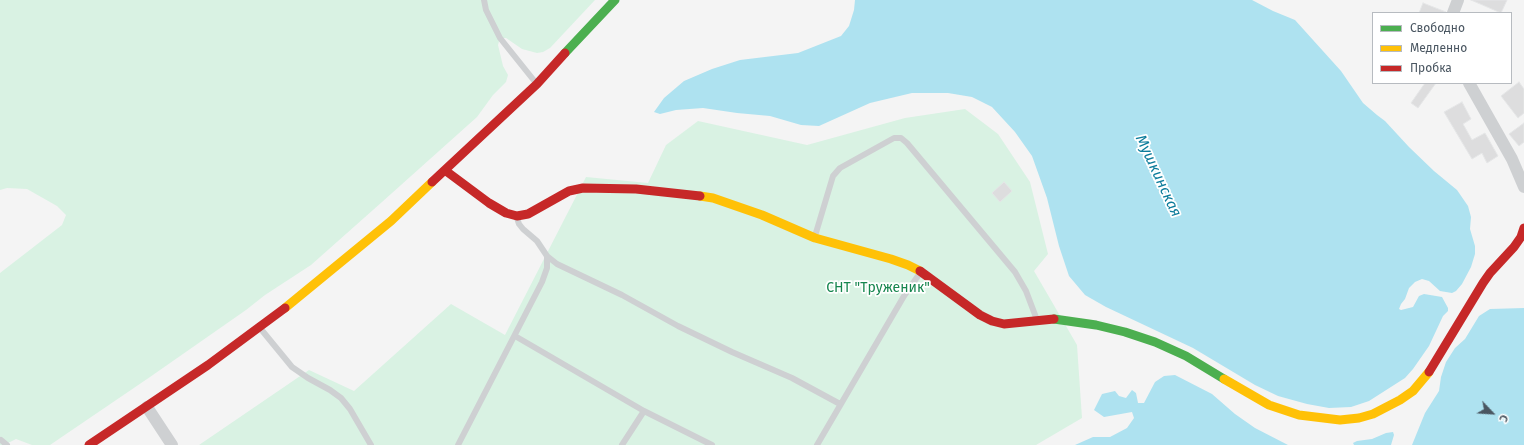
<!DOCTYPE html>
<meta charset="utf-8">
<style>
body{margin:0}
#map{position:relative;width:1524px;height:445px;overflow:hidden;background:#f4f4f4;font-family:"Fira Sans",sans-serif}
canvas{display:block}
.legend{position:absolute;left:1372px;top:12px;width:140px;height:72px;box-sizing:border-box;background:#fff;border:1px solid #b7bbc0;margin:0;padding:5px 7px;list-style:none;font-size:12px;color:#4a5661}
.legend li{display:flex;align-items:center;gap:8px;height:20px}
.legend b{width:20px;border:1px solid #b7bbc0}
.north{position:absolute;left:1472px;top:393px;width:40px;height:40px;-webkit-text-stroke:3px #fff;paint-order:stroke;rotate:115deg;font-size:11px;font-weight:700;line-height:16px;text-align:center;color:#4a5661}
.north::after{content:'';display:block;margin:auto;width:14px;height:18px;background:#4a5661;clip-path:polygon(50% 0,100% 100%,50% 72%,0 100%)}
</style>
<div id="map">
<canvas width="1524" height="445"></canvas>
<ul class="legend">
<li><b style="height:5px;background:#4caf50"></b>Свободно</li>
<li><b style="height:5px;background:#ffc107"></b>Медленно</li>
<li><b style="height:5px;background:#c62828"></b>Пробка</li>
</ul>
<div class="north">С</div>
</div>
<script>
const c = document.querySelector('canvas').getContext('2d');
c.lineJoin = 'round';
function fillPath(path, color) {
  c.fillStyle = color;
  c.fill(path, 'evenodd');
}
function shape(rows) {
  const path = new Path2D();
  for (const r of rows) {
    path.moveTo(r[0], r[1]);
    for (let i = 2; i < r.length; i += 2) path.lineTo(r[i], r[i + 1]);
  }
  return path;
}
function stroke(path, color, width, dash) {
  c.strokeStyle = color;
  c.lineWidth = width;
  c.lineCap = dash ? 'butt' : 'round';
  c.setLineDash(dash || []);
  c.stroke(path);
}
function write(font, color, halo, rows, align = 'center') {
  c.font = font + ' "Fira Sans",sans-serif';
  c.lineWidth = 3.5;
  c.setLineDash([]);
  c.textBaseline = 'middle';
  c.strokeStyle = halo;
  c.fillStyle = color;
  for (const [text, x, y, turn = 0] of rows) {
    c.save();
    c.translate(x, y);
    c.rotate((+turn || 0) * Math.PI / 180);
    c.textAlign = isNaN(turn) ? turn : align;
    if (halo) c.strokeText(text, 0, 0);
    c.fillText(text, 0, 0);
    c.restore();
  }
}
fillPath(shape([
 [0,0,595,0,550,48,543,52,537,53,522,49,506,38,500,38,498,45,503,66,508,75,506,82,493,95,477,117,382,202,311,265,265,295,246,310,150,377,50,445,32,445,16,439,8,443,8,445,0,445,0,273,62,225,66,215,57,206,27,189,7,188,0,190],
 [965,109,998,134,1030,182,1048,254,1034,271,1077,345,1082,418,1036,445,199,445,309,370,354,391,451,304,505,335,586,177,648,183,666,145,698,121,807,145,905,118]
]), '#d9f2e3');
fillPath(shape([
 [855,0,1252,0,1273,11,1295,20,1341,71,1363,103,1377,115,1385,121,1409,147,1434,171,1457,190,1468,206,1471,217,1470,229,1475,246,1475,254,1471,267,1462,284,1456,291,1452,293,1440,291,1429,281,1422,279,1415,282,1409,288,1405,299,1401,304,1399,309,1401,310,1413,307,1419,296,1424,294,1442,297,1448,308,1448,311,1443,316,1429,346,1413,369,1405,378,1369,401,1351,407,1329,408,1307,404,1278,396,1255,385,1193,348,1106,307,1085,295,1069,276,1059,246,1047,198,1032,156,1015,132,992,107,972,97,948,93,912,93,870,103,819,126,801,125,770,116,737,113,703,108,676,110,660,114,654,112,664,98,684,81,712,69,740,60,798,53,841,36,849,26,854,10],
 [1524,308,1524,445,1412,445,1425,413,1439,391,1441,377,1446,362,1455,348,1465,339,1479,316,1490,309],
 [1175,375,1212,394,1235,414,1255,428,1288,445,1075,445,1093,437,1110,437,1127,428,1134,418,1132,412,1104,417,1094,410,1102,394,1115,391,1119,396,1126,398,1132,390,1136,393,1138,403,1144,403,1155,382,1164,376],
 [1393,432,1394,435,1391,445,1354,445,1353,443,1357,441,1372,439,1386,433]
]), '#aee2f0');
const building = shape([
 [1471,0,1507,0,1501,13,1471,0],
 [1423,3,1446,12,1446,13,1419,13,1423,3],
 [1519,82,1524,89,1524,113,1518,118,1501,96,1519,82],
 [1425,83,1436,83,1418,108,1411,103,1425,83],
 [1462,102,1471,119,1463,124,1472,140,1485,133,1498,156,1487,163,1482,153,1472,159,1444,112,1462,102],
 [1524,123,1524,142,1519,146,1509,134,1524,123],
 [1004,182,1012,191,1000,202,992,193,1004,182]
]);
fillPath(building, '#ddddde');
stroke(building, '#e5e6e7', 1);
stroke(shape([
 [484,0,486,10,500,38,536,83],
 [517,218,519,224,523,229,537,241,547,256,557,264,622,295,678,326,732,352,792,378,840,404],
 [815,236,833,176,840,168,894,138,901,138,907,143,1015,272,1026,291,1037,320],
 [260,328,292,367,308,378,330,390,341,398,350,409,371,445],
 [515,336,644,411,712,445],
 [1,440,7,445],
 [458,445,542,282,547,268,547,256],
 [622,445,644,411],
 [817,445,904,296,920,273]
]), '#ced0d2', 6);
stroke(shape([
 [1453,13,1458,0],
 [1469,83,1512,159,1524,187],
 [147,407,172,445]
]), '#ced0d2', 12);
stroke(shape([
 [565,53,615,0],
 [1054,319,1096,325,1125,332,1155,342,1186,356,1224,379]
]), '#4caf50', 9);
stroke(shape([
 [700,196,713,198,762,215,815,238,891,259,908,265,920,271],
 [285,308,391,221,432,182],
 [1224,379,1269,405,1299,415,1340,420,1359,418,1373,414,1400,400,1413,391,1429,372]
]), '#ffc107', 9);
stroke(shape([
 [446,171,489,203,506,213,517,216,528,214,569,191,583,188,636,189,700,196],
 [432,182,537,84,565,53],
 [920,271,980,315,992,321,1004,324,1054,319],
 [1429,372,1483,283,1490,273,1514,247,1521,237,1524,228],
 [89,445,208,365,285,308]
]), '#c62828', 9);
write('14px', '#17864f', '#fff', [
 ["СНТ \"Труженик\"",878,288]
]);
write('italic 15px', '#0c7c9b', '#fff', [
 ["Мушкинская",1158,176,65]
]);
</script>
